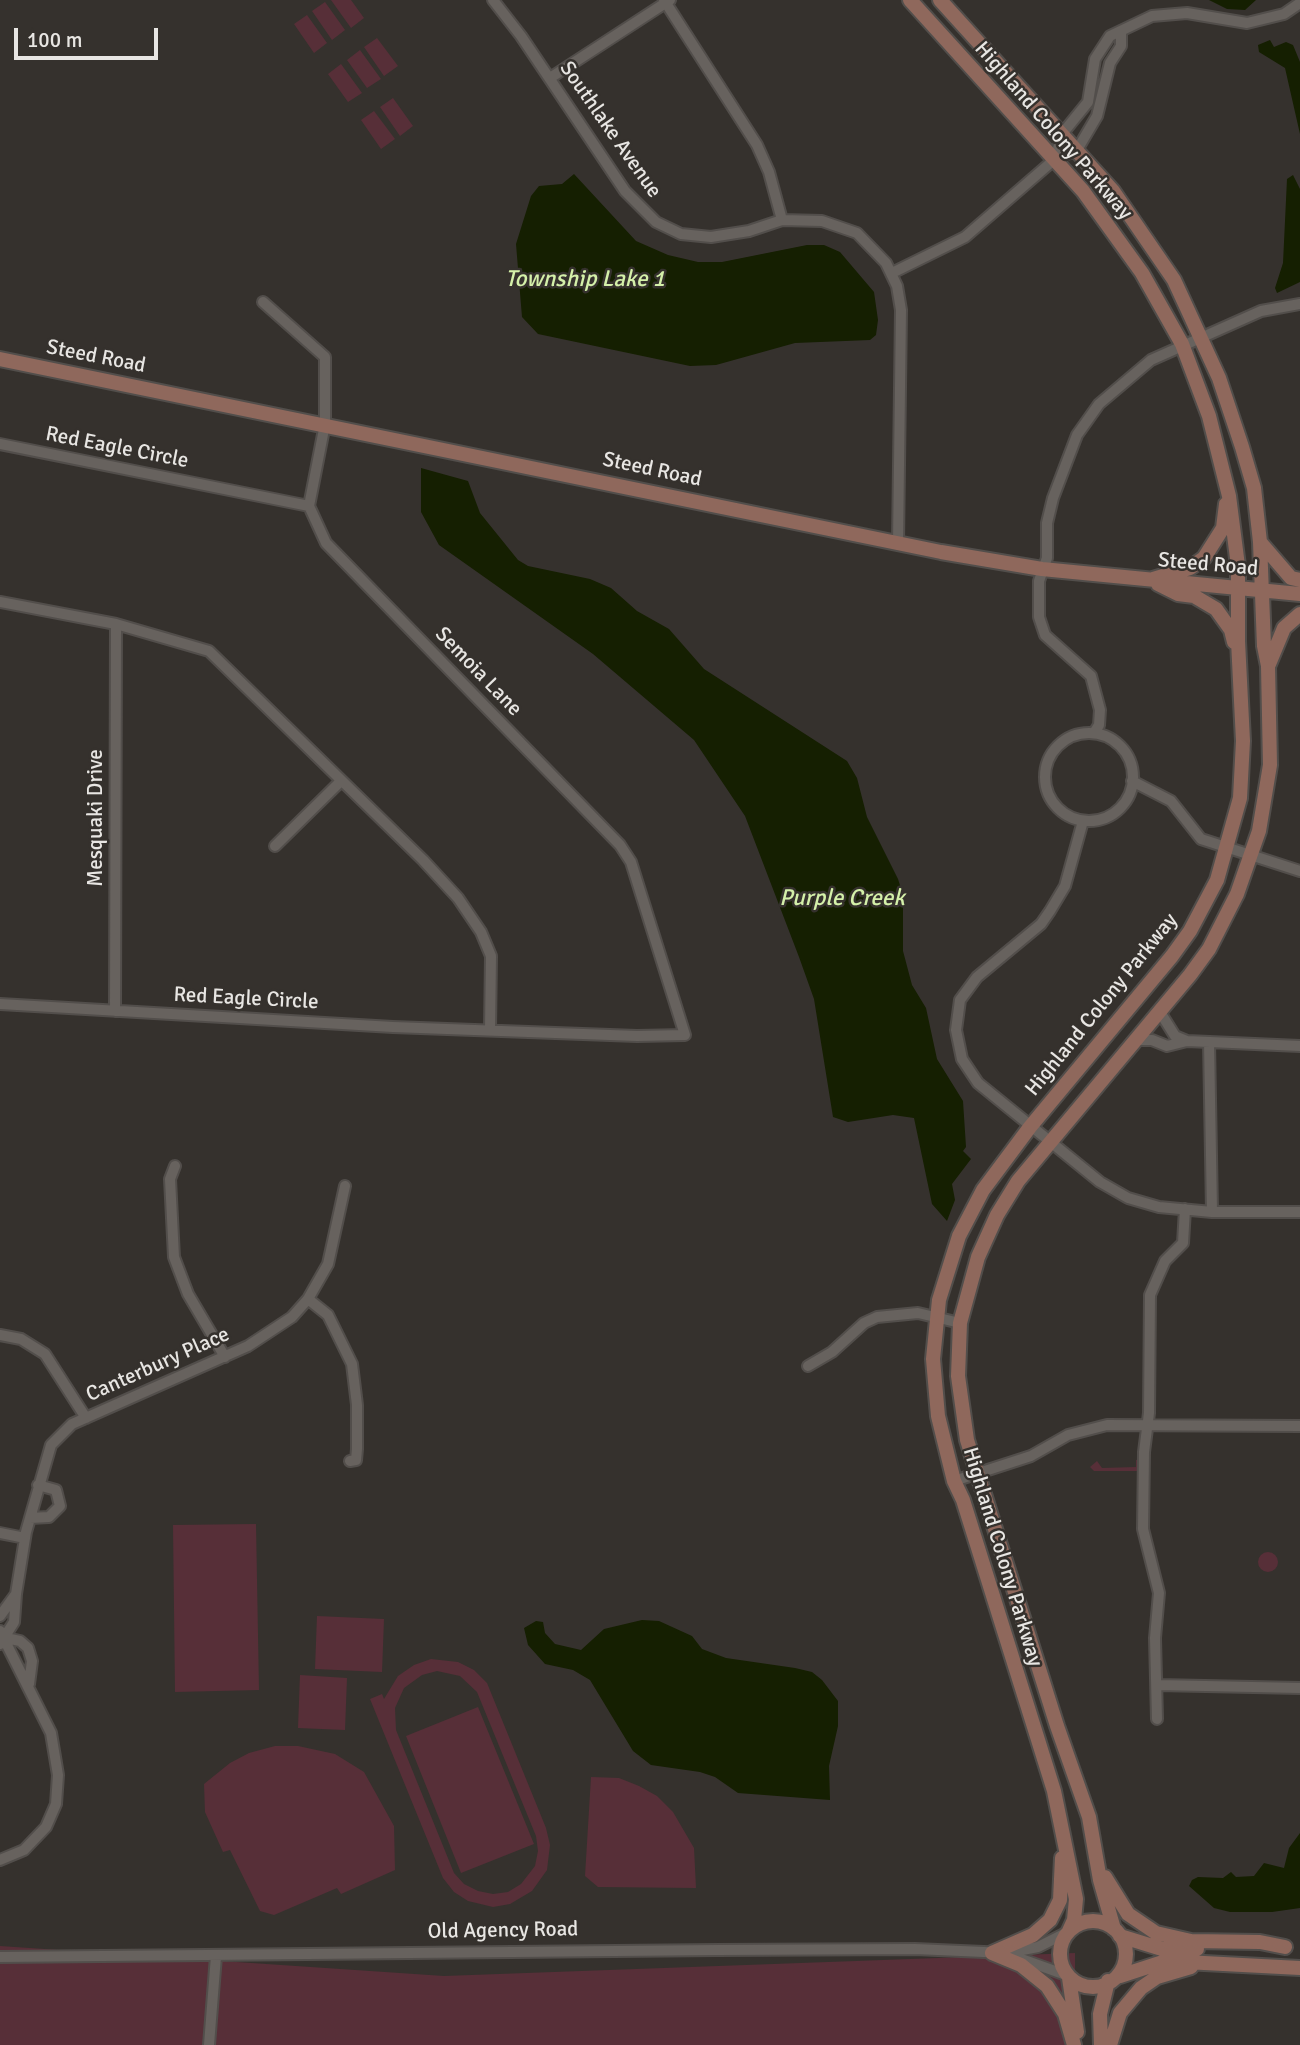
<!DOCTYPE html>
<style>
body{margin:0}
#map{position:relative;width:1300px;height:2045px;overflow:hidden;background:#35312d;font-family:Signika,sans-serif}
canvas{display:block}
.scale{position:absolute;left:14px;top:28px;width:144px;height:32px;box-sizing:border-box;border:4px solid #e8e6e3;border-top:0;padding-left:9px;font-size:21px;line-height:24px;white-space:nowrap;color:#e8e6e3;-webkit-text-stroke:5px #35312d;paint-order:stroke}
</style>
<div id="map">
<canvas width="1300" height="2045"></canvas>
<div class="scale">100 m</div>
</div>
<script>
const c = document.querySelector('canvas').getContext('2d');
c.lineJoin = 'round';
function fillPath(path, color) {
  c.fillStyle = color;
  c.fill(path, 'evenodd');
}
function shape(rows) {
  const path = new Path2D();
  for (const r of rows) {
    if (r.length === 3) {
      path.moveTo(r[0] + r[2], r[1]);
      path.arc(r[0], r[1], r[2], 0, 2 * Math.PI);
      continue;
    }
    path.moveTo(r[0], r[1]);
    for (let i = 2; i < r.length; i += 2) path.lineTo(r[i], r[i + 1]);
  }
  return path;
}
function stroke(path, color, width, dash) {
  c.strokeStyle = color;
  c.lineWidth = width;
  c.lineCap = dash ? 'butt' : 'round';
  c.setLineDash(dash || []);
  c.stroke(path);
}
function write(font, color, halo, rows, align = 'center') {
  c.font = font + ' Signika,sans-serif';
  c.lineWidth = 5;
  c.setLineDash([]);
  c.textBaseline = 'middle';
  c.strokeStyle = halo;
  c.fillStyle = color;
  for (const [text, x, y, turn = 0] of rows) {
    c.save();
    c.translate(x, y);
    c.rotate((+turn || 0) * Math.PI / 180);
    c.textAlign = isNaN(turn) ? turn : align;
    if (halo) c.strokeText(text, 0, 0);
    c.fillText(text, 0, 0);
    c.restore();
  }
}
fillPath(shape([
 [331,0,351,0,364,18,351,28],
 [325,2,345,30,332,40,312,11],
 [307,15,327,43,314,53,294,24],
 [377,38,398,66,384,76,364,47],
 [360,50,381,79,367,88,347,60],
 [341,64,362,93,348,102,328,74],
 [393,98,413,126,400,136,380,107],
 [374,111,395,139,381,149,361,120],
 [1141,1459,1139,1471,1094,1471,1090,1467,1097,1461,1102,1468,1136,1467,1136,1460],
 [256,1524,259,1690,175,1692,173,1525],
 [1268,1562,10],
 [317,1616,384,1619,382,1672,315,1669],
 [431,1659,458,1662,474,1670,487,1683,546,1828,550,1845,547,1870,532,1891,510,1904,493,1907,468,1901,454,1892,443,1878,370,1699,382,1694,384,1699,398,1676,414,1665],
 [437,1671,460,1676,477,1692,536,1836,538,1851,535,1866,521,1884,508,1892,493,1894,478,1891,464,1884,454,1873,396,1730,395,1708,404,1688,422,1675],
 [300,1675,347,1678,345,1730,298,1728],
 [478,1707,534,1844,461,1873,406,1736],
 [275,1746,298,1746,335,1754,364,1772,394,1826,395,1870,341,1894,337,1888,274,1915,260,1911,230,1850,223,1852,205,1812,204,1784,230,1763,249,1753],
 [591,1777,619,1778,639,1786,657,1796,673,1812,694,1848,696,1888,598,1887,585,1876],
 [0,1946,444,1976,1075,1953,1075,2045,0,2045]
]), '#572f38');
fillPath(shape([
 [1209,0,1256,0,1245,10,1227,9],
 [1270,40,1274,47,1286,42,1293,45,1300,62,1300,134,1285,68,1259,52,1258,45],
 [574,174,636,241,668,255,698,262,722,262,807,245,824,245,840,252,874,292,878,320,876,335,870,340,795,343,716,365,690,366,538,334,522,317,516,244,531,196,539,186,562,184],
 [1293,175,1300,189,1300,282,1277,293,1275,288,1283,263,1287,179],
 [421,468,468,481,480,513,518,560,528,566,590,579,611,588,637,611,669,629,704,669,847,761,857,778,867,817,898,879,903,895,903,951,912,985,926,1008,937,1059,963,1101,966,1147,963,1151,971,1159,952,1184,955,1200,947,1221,932,1204,914,1118,893,1115,848,1122,833,1117,814,999,799,957,745,816,694,740,593,654,439,545,421,512],
 [642,1620,659,1621,692,1636,702,1649,726,1658,795,1668,812,1672,822,1680,838,1701,838,1726,829,1766,830,1800,738,1793,715,1777,700,1772,651,1765,633,1751,590,1680,573,1670,545,1664,528,1645,524,1628,536,1621,543,1622,545,1633,555,1644,581,1650,604,1629],
 [1300,1833,1300,1908,1272,1912,1230,1912,1214,1908,1189,1886,1192,1880,1198,1877,1223,1878,1231,1872,1236,1877,1254,1876,1264,1863,1284,1868,1289,1848]
]), '#151f01');
const street = shape([
 [493,0,521,36,625,191,656,222,681,234,711,237,749,231,782,220,822,221,857,233,886,263,897,286,901,310,898,543],
 [664,0,757,145,769,172,782,220],
 [550,78,670,0],
 [1055,159,1062,134,1088,102,1095,59,1110,36,1152,16,1187,13,1247,23,1284,14,1300,3],
 [892,273,965,237,1055,159,1077,150,1097,116,1110,63,1121,46,1121,33],
 [0,444,309,506],
 [0,602,116,624,209,651,423,860,458,898,481,932,491,956,490,1030],
 [1089,777,44],
 [1094,733,1099,725,1100,710,1091,676,1045,635,1039,617,1039,581,1047,558,1047,523,1053,498,1077,435,1099,404,1151,360,1261,311,1300,304],
 [1132,781,1171,801,1201,839,1300,871],
 [1083,821,1065,886,1050,911,1041,924,977,977,960,1000,956,1030,962,1059,978,1083,1100,1182,1128,1198,1159,1207,1212,1212,1300,1212],
 [275,846,341,781],
 [0,1004,393,1027,637,1036,685,1035,631,862,620,845,326,543,309,506,325,424,325,357,263,302],
 [115,1011,116,624],
 [1160,1012,1175,1036,1187,1041],
 [1136,1040,1152,1040,1167,1046,1187,1041,1300,1046],
 [1209,1042,1212,1212],
 [175,1166,170,1179,174,1257,188,1294,225,1357],
 [308,1299,328,1315,352,1364,357,1405,357,1449,356,1460,350,1461],
 [0,1335,21,1339,45,1354,86,1418],
 [808,1366,832,1352,864,1323,877,1317,918,1313,960,1323],
 [954,1481,1031,1456,1068,1435,1107,1425,1300,1426],
 [30,1518,49,1517,60,1506,56,1490,38,1485],
 [0,1533,25,1538],
 [0,1616,16,1594,26,1532,51,1445,72,1424,248,1346,292,1317,308,1299,328,1264,345,1186],
 [0,1631,51,1733,58,1775,56,1804,46,1827,24,1850,0,1860],
 [6,1638,20,1641,28,1648,32,1661,29,1684],
 [0,1644,14,1622,16,1594],
 [1158,1685,1300,1688],
 [1157,1719,1155,1638,1159,1593,1143,1529,1144,1452,1149,1413,1150,1295,1165,1261,1183,1243,1185,1209],
 [1013,1956,1066,1975],
 [0,1957,717,1950,915,1949,1007,1953,1038,1947,1064,1934],
 [209,2045,216,1956]
]);
const secondary = shape([
 [910,0,1083,191,1142,273,1182,344,1209,416,1229,496,1238,566,1238,641,1243,741,1240,798,1217,880,1190,931,1172,956,1030,1127,983,1190,959,1236,939,1300,933,1359,938,1416,954,1481,963,1500,1054,1791,1076,1899,1074,1920,1069,1931],
 [940,0,1113,191,1174,280,1219,378,1242,447,1254,488,1260,542,1264,646,1268,666,1270,765,1259,831,1237,894,1209,949,1190,975,1018,1181,997,1215,978,1257,960,1323,958,1376,967,1440,1057,1726,1089,1817,1100,1880,1114,1929],
 [0,359,941,552,1042,569,1300,594],
 [1260,542,1291,578,1300,580],
 [1153,579,1190,568,1204,558,1223,528,1226,504],
 [1158,584,1178,594,1194,596,1216,609,1231,630,1234,642],
 [1269,664,1284,628,1300,614],
 [1105,1877,1128,1914,1156,1933,1191,1941,1260,1942,1285,1947],
 [1093,1954,33],
 [1120,1936,1162,1949,1197,1949],
 [992,1953,1033,1935,1050,1920,1060,1900,1062,1858],
 [992,1953,1021,1965,1047,1986,1065,2014,1074,2045],
 [1120,1976,1166,1961,1300,1968],
 [1069,1978,1077,2032],
 [1101,2045,1100,2014,1108,1981],
 [1110,2045,1120,2013,1141,1988,1157,1977,1191,1967]
]);
stroke(street, '#524e4b', 14);
stroke(secondary, '#524e4b', 18);
stroke(street, '#67625e', 10);
stroke(secondary, '#8f685c', 14);
write('21px', '#e8e6e3', '#35312d', [
 ["Southlake Avenue",610,130,55],
 ["Highland Colony Parkway",1053,131,49],
 ["Steed Road",96,357,11],
 ["Red Eagle Circle",117,448,11],
 ["Steed Road",652,470,12],
 ["Steed Road",1208,565,5],
 ["Semoia Lane",478,672,46],
 ["Mesquaki Drive",96,818,-90],
 ["Red Eagle Circle",246,999,3],
 ["Highland Colony Parkway",1102,1005,-51],
 ["Canterbury Place",158,1365,-24],
 ["Highland Colony Parkway",1002,1557,73],
 ["Old Agency Road",503,1931,-1]
]);
write('italic 23px', '#d4f0a9', '#35312d', [
 ["Township Lake 1",585,280],
 ["Purple Creek",842,899]
]);
</script>
